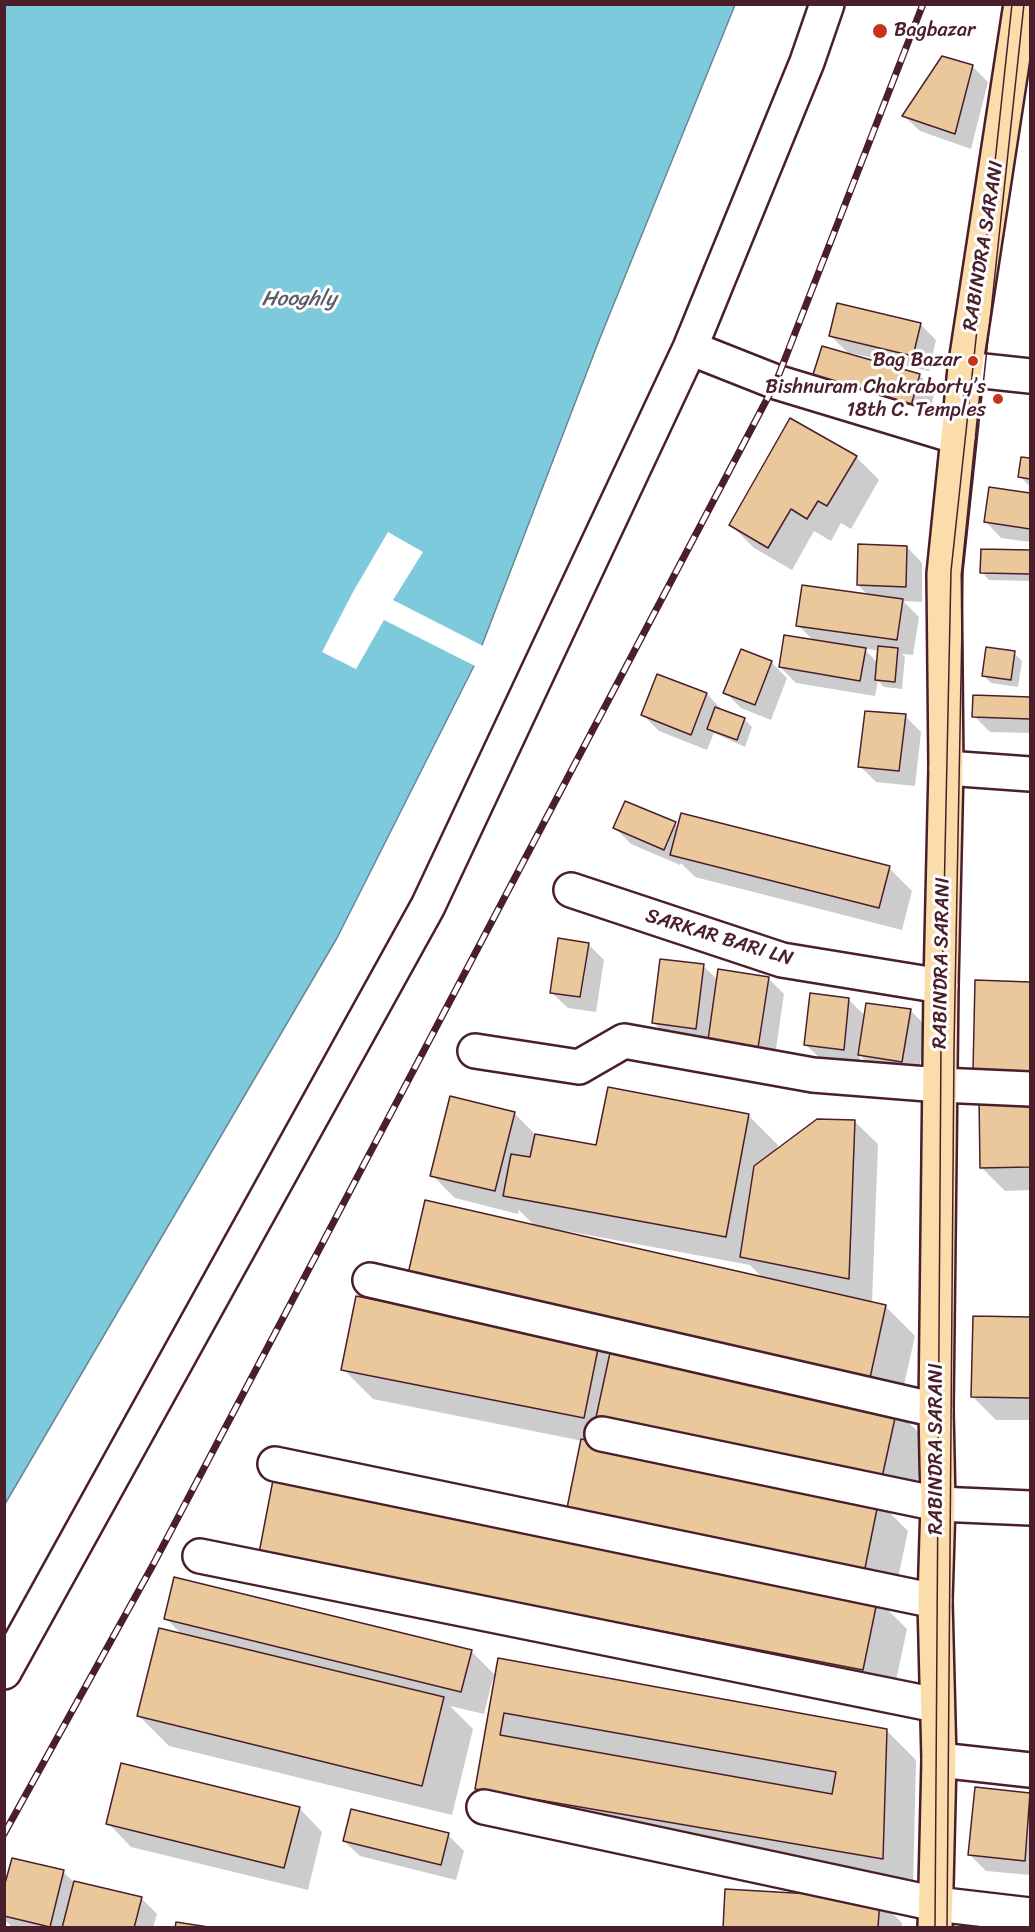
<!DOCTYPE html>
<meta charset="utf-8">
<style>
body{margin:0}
#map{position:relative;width:1035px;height:1932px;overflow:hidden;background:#fff;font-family:Sriracha,sans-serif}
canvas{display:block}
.frame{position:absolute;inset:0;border:6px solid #4a1f2b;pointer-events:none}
</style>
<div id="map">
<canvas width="1035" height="1932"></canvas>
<div class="frame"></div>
</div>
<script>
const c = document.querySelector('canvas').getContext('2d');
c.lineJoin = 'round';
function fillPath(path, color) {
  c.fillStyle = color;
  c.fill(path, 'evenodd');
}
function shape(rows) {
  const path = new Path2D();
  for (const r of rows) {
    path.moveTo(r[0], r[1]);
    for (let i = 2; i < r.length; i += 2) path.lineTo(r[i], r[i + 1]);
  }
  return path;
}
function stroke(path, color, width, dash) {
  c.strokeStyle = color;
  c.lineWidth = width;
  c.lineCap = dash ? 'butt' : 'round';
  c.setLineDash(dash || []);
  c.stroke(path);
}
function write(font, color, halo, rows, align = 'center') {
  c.font = font + ' Sriracha,sans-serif';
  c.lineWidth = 6;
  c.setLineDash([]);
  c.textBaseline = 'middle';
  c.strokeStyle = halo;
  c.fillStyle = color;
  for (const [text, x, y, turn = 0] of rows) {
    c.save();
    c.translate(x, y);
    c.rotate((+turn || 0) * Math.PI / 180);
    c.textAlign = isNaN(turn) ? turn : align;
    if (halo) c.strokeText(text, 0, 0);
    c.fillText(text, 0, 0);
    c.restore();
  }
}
const water = shape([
 [5,5,735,5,600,338,474,666,337,938,5,1504,5,5]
]);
fillPath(water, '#7ecadd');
stroke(water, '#698696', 1.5);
fillPath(shape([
 [388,532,423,552,393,600,485,647,477,667,384,620,356,669,322,652,353,592]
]), '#fff');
fillPath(shape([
 [972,66,988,82,971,149,920,131,904,116],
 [920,324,936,340,929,371,851,353,850,355,831,336],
 [919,375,935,391,925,428,827,400],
 [856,457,879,480,851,529,841,523,831,541,814,531,792,570,754,548,731,525],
 [1022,459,1030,460,1030,487,1020,476],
 [990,489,1030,495,1030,542,1001,538,986,522],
 [907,547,922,563,922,602,903,601,919,617,913,655,902,654,905,657,902,689,884,687,878,681,875,696,796,683,780,667,814,641,798,625,869,596,858,585],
 [863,648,879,651,878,663],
 [982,550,1030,552,1030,581,989,580,982,572],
 [741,651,771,662,787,678,771,720,741,708,725,692],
 [1014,653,1022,661,1018,687,991,683,983,675],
 [658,676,707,694,722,710,744,719,752,727,745,747,714,733,707,750,659,731,643,715],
 [975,697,1030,699,1030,733,990,732,974,716],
 [905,716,921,732,915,786,876,782,860,766],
 [675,824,678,827,889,868,912,891,902,930,695,877,681,863,680,865,631,844,615,828],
 [588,944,604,960,596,1012,568,1008,552,993],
 [703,966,718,980,768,978,784,994,774,1063,670,1039,654,1023],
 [977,982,1030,983,1030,1093,998,1093,974,1069],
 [848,999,866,1017,910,1010,926,1026,918,1077,876,1071,860,1055,859,1065,822,1060,806,1045],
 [1030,1097,1030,1190,1005,1191,982,1168],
 [514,1113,537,1136,598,1147,748,1115,778,1145,777,1151,854,1121,878,1144,872,1303,885,1306,915,1336,899,1407,536,1227,519,1210,518,1214,455,1198,432,1175],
 [561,1230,750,1265,764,1279,561,1233],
 [974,1317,1030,1318,1030,1420,996,1420,972,1396],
 [598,1345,611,1358,896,1410,926,1440,911,1511,882,1505,908,1531,893,1602,876,1598,907,1629,892,1699,290,1582,600,1545,583,1441,373,1399,343,1369],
 [166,1618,471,1651,496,1676,886,1730,916,1760,913,1888,506,1818,476,1788,496,1679,493,1678,484,1714,450,1706,473,1729,452,1815,169,1746,139,1716,182,1635],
 [976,1788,1030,1794,1030,1875,986,1871,970,1855],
 [299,1808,322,1832,308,1890,131,1847,108,1823],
 [448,1835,464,1851,456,1880,360,1856,344,1841],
 [63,1872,74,1882,141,1898,157,1914,153,1928,13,1928,4,1919,4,1893],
 [879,1900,902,1923,902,1928,724,1928]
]), '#0003');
const building = shape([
 [942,56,973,65,955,134,902,116,942,56],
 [837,303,921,323,913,356,829,336,837,303],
 [822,346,920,374,909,413,810,384,822,346],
 [790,418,857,456,827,506,818,501,807,519,791,509,768,548,729,525,790,418],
 [1021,457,1030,458,1030,479,1018,477,1021,457],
 [989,487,1030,493,1030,529,984,522,989,487],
 [858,544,907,546,906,587,857,585,858,544],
 [981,549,1030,550,1030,574,980,573,981,549],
 [802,585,903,599,897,640,796,626,802,585],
 [784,635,866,648,860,681,779,667,784,635],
 [878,646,898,648,895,682,875,680,878,646],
 [986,647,1015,651,1011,680,982,676,986,647],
 [741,649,772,661,755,705,723,693,741,649],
 [657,674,707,693,691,735,641,715,657,674],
 [973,695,1030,697,1030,719,972,717,973,695],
 [715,707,745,718,737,740,707,729,715,707],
 [865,711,906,714,899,771,858,767,865,711],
 [625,801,676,822,664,850,613,828,625,801],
 [681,813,890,866,879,908,670,855,681,813],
 [558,938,589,943,580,997,550,993,558,938],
 [660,959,704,964,696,1029,652,1023,660,959],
 [718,969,769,977,758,1048,708,1040,718,969],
 [975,980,1030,982,1030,1071,973,1070,975,980],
 [810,993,849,998,844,1050,804,1045,810,993],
 [866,1003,911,1009,902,1062,858,1055,866,1003],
 [608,1087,749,1114,726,1237,503,1196,511,1154,530,1157,535,1134,596,1145,608,1087],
 [450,1096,515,1112,495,1191,430,1176,450,1096],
 [1030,1096,1030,1167,980,1168,979,1097,1030,1096],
 [817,1119,855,1120,849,1279,740,1257,754,1166,817,1119],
 [425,1200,886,1305,870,1378,408,1274,425,1200],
 [356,1296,599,1344,584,1418,341,1370,356,1296],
 [973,1316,1030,1317,1030,1398,971,1397,973,1316],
 [611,1348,897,1409,881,1482,595,1422,611,1348],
 [581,1439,879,1499,864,1573,566,1513,581,1439],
 [273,1480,878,1597,863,1670,259,1553,273,1480],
 [174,1577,472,1650,461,1692,164,1619,174,1577],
 [159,1628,444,1697,422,1786,137,1716,159,1628],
 [498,1658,887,1729,883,1859,475,1789,498,1658],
 [504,1713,836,1772,832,1794,500,1735,504,1713],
 [121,1763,300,1807,284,1868,106,1824,121,1763],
 [975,1787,1030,1793,1025,1861,968,1855,975,1787],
 [351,1809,449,1833,441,1865,343,1841,351,1809],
 [12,1858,64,1870,50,1927,4,1916,4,1887,12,1858],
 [74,1881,142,1897,134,1928,62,1928,74,1881],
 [725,1889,880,1898,878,1928,723,1928,725,1889],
 [176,1922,215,1928,175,1928,176,1922]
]);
fillPath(building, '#eac89c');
stroke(building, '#4a1f2b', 1.5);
const minor = shape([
 [690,348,776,382,958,437],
 [965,369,1030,376],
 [946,768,1030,774],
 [571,890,782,960,941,986],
 [475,1051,579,1067,624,1041,813,1075,940,1085,1030,1089],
 [370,1280,936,1410],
 [602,1434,938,1504,1030,1508],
 [275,1464,935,1601],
 [200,1556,936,1705],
 [4,1672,428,906,690,348,807,62,827,4],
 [939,1760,1030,1770],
 [484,1807,936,1904,1030,1915]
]);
const major = shape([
 [935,1928,939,1760,935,1601,938,1504,936,1410,941,986,946,768,944,574,965,369,1021,4]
]);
stroke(minor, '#4a1f2b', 38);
stroke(major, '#4a1f2b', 38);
stroke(minor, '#fff', 33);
stroke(major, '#fbddab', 33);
stroke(shape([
 [935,1928,941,1041,951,571,1012,4],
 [947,1928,954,1048,963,572,1024,4]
]), '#4a1f2b', 1.5);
const rail = shape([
 [4,1834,154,1563,776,382,923,4]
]);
stroke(rail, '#4a1f2b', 7);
stroke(rail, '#fff', 4.5, [14]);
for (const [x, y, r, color] of [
 [880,31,8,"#c8321e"],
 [973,361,6,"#c8321e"],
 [998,399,6,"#c8321e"]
]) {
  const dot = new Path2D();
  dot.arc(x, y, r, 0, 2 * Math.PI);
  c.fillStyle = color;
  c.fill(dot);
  stroke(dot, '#fff', 2);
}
write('20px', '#4a1f2b', '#fff', [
 ["Bagbazar",894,31,"left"],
 ["Bag Bazar",961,361],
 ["Bishnuram Chakraborty’s",986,388],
 ["18th C. Temples",986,411]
], 'right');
write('20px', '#4a1f2b', '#fff', [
 ["RABINDRA SARANI",984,246,-81],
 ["SARKAR BARI LN",719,938,17],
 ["RABINDRA SARANI",942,963,-89],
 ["RABINDRA SARANI",937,1449,-90]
]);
write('italic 21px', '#5c5b69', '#fff', [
 ["Hooghly",299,300]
]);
</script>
